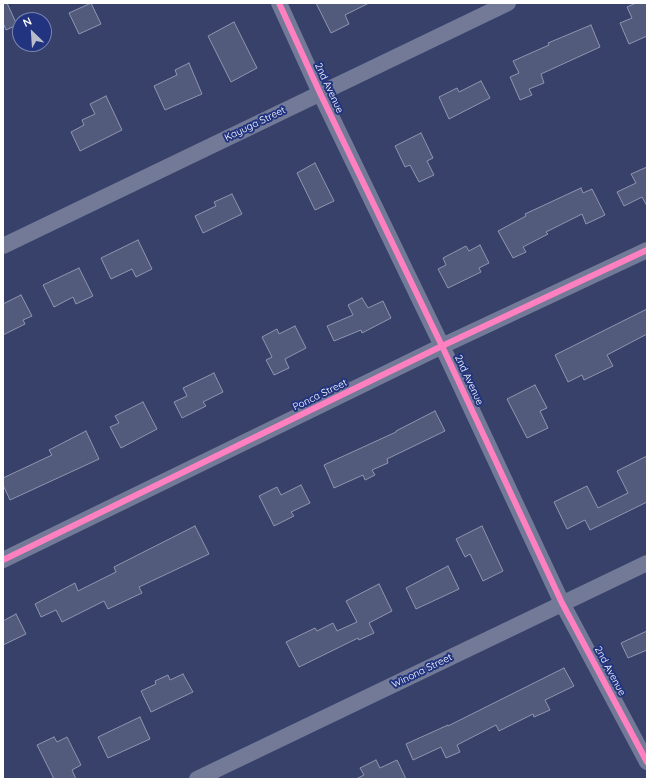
<!DOCTYPE html>
<style>
body{margin:0}
#map{position:relative;width:650px;height:782px;overflow:hidden;background:#37416a;font-family:Quicksand,sans-serif}
canvas{display:block}
.frame{position:absolute;inset:0;border:4px solid #fff;pointer-events:none}
.north{position:absolute;left:12px;top:12px;width:40px;height:40px;box-sizing:border-box;background:#22347f;border:1px solid #7a85b2;border-radius:50%;rotate:335deg;font-size:11px;font-weight:700;line-height:16px;text-align:center;color:#fff}
.north::after{content:'';display:block;margin:auto;width:14px;height:18px;background:#b9bccb;clip-path:polygon(50% 0,100% 100%,50% 72%,0 100%)}
</style>
<div id="map">
<canvas width="650" height="782"></canvas>
<div class="frame"></div>
<div class="north">N</div>
</div>
<script>
const c = document.querySelector('canvas').getContext('2d');
c.lineJoin = 'round';
function fillPath(path, color) {
  c.fillStyle = color;
  c.fill(path, 'evenodd');
}
function shape(rows) {
  const path = new Path2D();
  for (const r of rows) {
    path.moveTo(r[0], r[1]);
    for (let i = 2; i < r.length; i += 2) path.lineTo(r[i], r[i + 1]);
  }
  return path;
}
function stroke(path, color, width, dash) {
  c.strokeStyle = color;
  c.lineWidth = width;
  c.lineCap = dash ? 'butt' : 'round';
  c.setLineDash(dash || []);
  c.stroke(path);
}
function write(font, color, halo, rows, align = 'center') {
  c.font = font + ' Quicksand,sans-serif';
  c.lineWidth = 4;
  c.setLineDash([]);
  c.textBaseline = 'middle';
  c.strokeStyle = halo;
  c.fillStyle = color;
  for (const [text, x, y, turn = 0] of rows) {
    c.save();
    c.translate(x, y);
    c.rotate((+turn || 0) * Math.PI / 180);
    c.textAlign = isNaN(turn) ? turn : align;
    if (halo) c.strokeText(text, 0, 0);
    c.fillText(text, 0, 0);
    c.restore();
  }
}
const building = shape([
 [3,3,7,3,17,25,6,30,3,23,3,3],
 [91,3,101,24,79,34,69,13,91,3],
 [316,3,369,3,345,15,349,24,331,33,316,3],
 [636,3,647,3,647,36,629,44,620,23,632,18,627,7,636,3],
 [234,22,257,68,231,82,208,36,234,22],
 [591,25,600,47,541,74,544,83,529,89,532,95,520,100,510,77,519,73,513,61,549,45,548,43,591,25],
 [189,63,202,94,165,110,154,86,177,75,175,70,189,63],
 [481,81,490,98,449,119,439,97,457,88,459,92,481,81],
 [106,96,122,130,80,151,71,132,84,125,82,120,95,114,90,104,106,96],
 [421,133,433,158,427,161,434,175,419,182,410,165,405,167,395,146,421,133],
 [315,163,334,201,315,210,297,173,315,163],
 [647,167,647,206,642,197,624,206,617,192,636,183,631,174,647,167],
 [581,188,583,193,592,189,605,215,586,224,582,214,546,232,548,234,523,247,526,252,513,258,498,231,526,216,525,214,581,188],
 [232,194,242,214,203,233,195,216,216,206,214,202,232,194],
 [138,240,152,269,136,277,132,269,111,279,101,258,138,240],
 [480,245,489,263,479,268,481,272,448,288,438,269,446,265,443,258,466,246,469,251,480,245],
 [79,268,93,296,76,304,73,297,54,307,43,285,79,268],
 [21,295,32,316,23,320,25,324,3,335,3,304,21,295],
 [362,298,368,308,383,301,391,318,362,333,361,330,334,341,327,326,353,315,348,305,362,298],
 [647,309,647,334,607,355,613,366,584,380,582,375,568,382,555,355,647,309],
 [295,326,306,348,285,359,289,368,274,375,266,360,272,357,262,337,277,329,279,334,295,326],
 [214,373,223,392,203,402,206,406,182,418,174,402,187,396,183,388,214,373],
 [535,385,547,408,540,411,548,428,527,438,507,399,535,385],
 [143,402,157,429,121,448,110,427,119,423,115,416,143,402],
 [435,411,445,431,387,459,388,463,372,470,375,475,365,480,363,475,334,488,324,465,396,432,396,431,435,411],
 [86,431,99,459,10,500,3,485,3,478,52,455,49,450,86,431],
 [647,456,647,502,590,530,585,520,567,529,554,502,587,486,598,508,628,493,617,471,647,456],
 [301,485,310,503,291,512,294,516,274,526,259,496,277,487,281,495,301,485],
 [195,526,209,554,139,587,142,593,108,609,104,601,62,622,56,610,41,617,35,604,75,583,78,591,116,572,114,567,195,526],
 [482,526,503,571,483,581,470,554,465,557,456,539,482,526],
 [448,566,459,589,416,609,406,588,448,566],
 [379,584,392,611,369,623,374,633,359,640,358,638,299,667,286,642,315,628,317,631,333,623,337,631,357,622,346,601,379,584],
 [16,614,26,634,3,645,3,621,16,614],
 [647,631,647,650,628,658,621,643,647,631],
 [564,668,574,686,545,700,550,710,534,717,533,714,499,731,496,725,457,745,460,752,446,758,441,747,413,760,406,744,448,725,448,726,564,668],
 [183,674,193,692,151,712,141,691,156,684,155,681,168,675,170,680,183,674],
 [140,717,150,739,108,758,98,737,140,717],
 [54,737,57,742,67,737,81,765,72,770,76,779,54,779,37,745,54,737],
 [376,760,380,768,397,760,406,779,356,779,364,775,360,768,376,760]
]);
fillPath(building, '#525b7c');
stroke(building, '#9096af', 1);
stroke(shape([
 [279,3,320,93,442,346,562,603,647,762],
 [3,246,508,3],
 [3,560,442,346,647,250],
 [197,779,647,563]
]), '#727a98', 16);
stroke(shape([
 [279,3,320,93,442,346,562,603,647,762],
 [3,560,442,346,647,250]
]), '#ff80c0', 6);
write('10px', '#fff', '#22347f', [
 ["2nd Avenue",329,88,65],
 ["Kayuga Street",255,124,-26],
 ["2nd Avenue",469,380,65],
 ["Ponca Street",320,395,-26],
 ["Winona Street",422,671,-26],
 ["2nd Avenue",610,671,62]
]);
</script>
